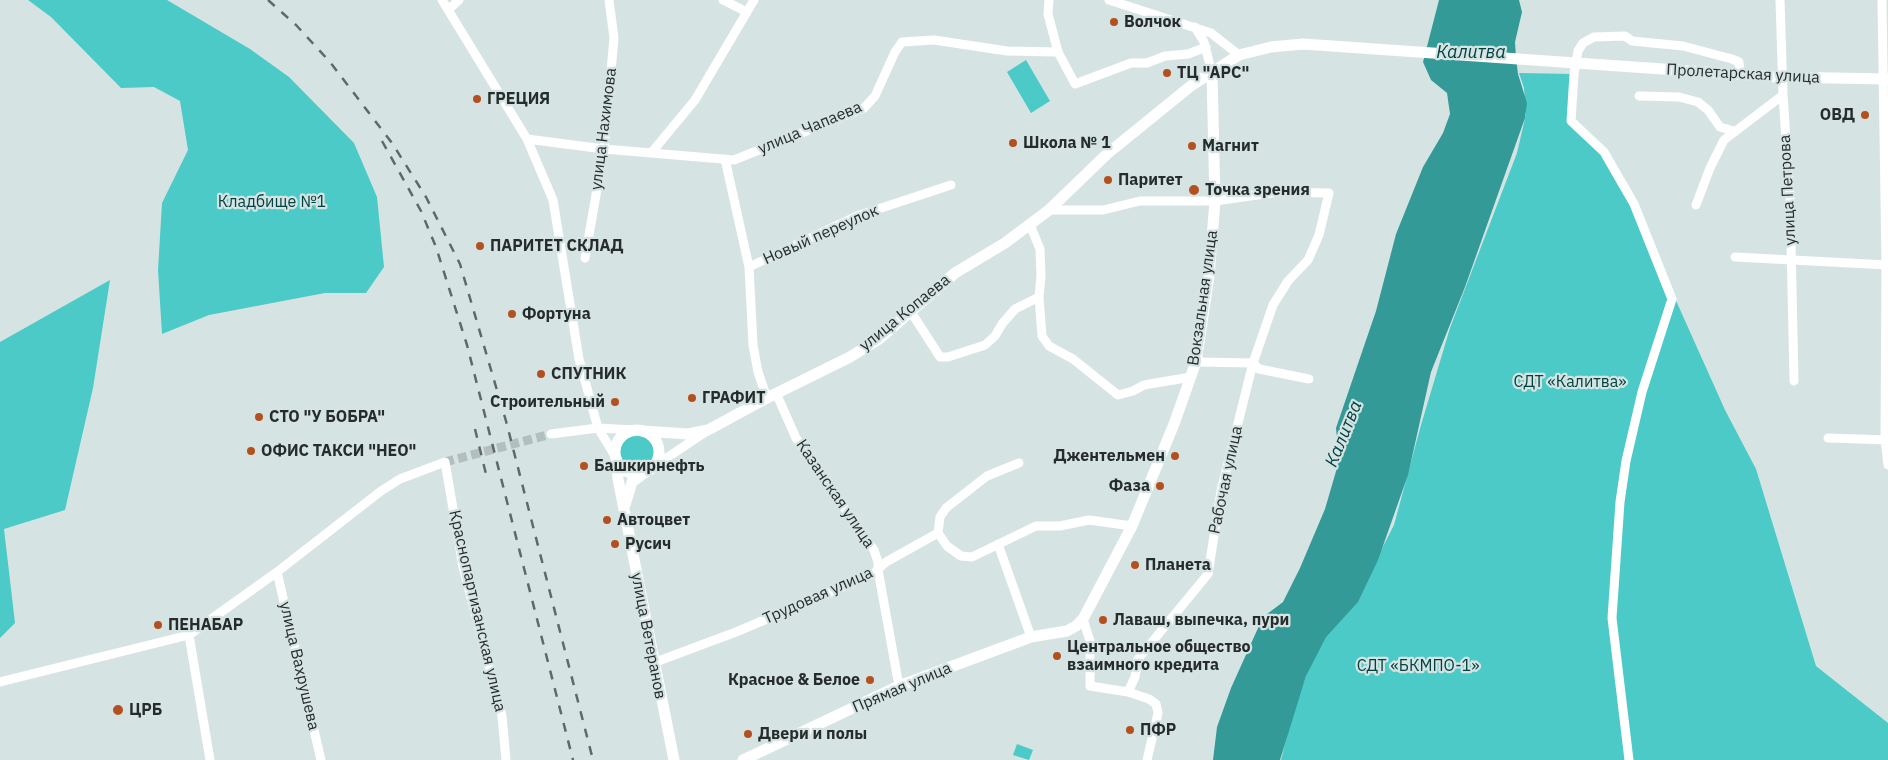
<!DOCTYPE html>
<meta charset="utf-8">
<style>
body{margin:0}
canvas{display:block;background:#d5e4e3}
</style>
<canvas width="1888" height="760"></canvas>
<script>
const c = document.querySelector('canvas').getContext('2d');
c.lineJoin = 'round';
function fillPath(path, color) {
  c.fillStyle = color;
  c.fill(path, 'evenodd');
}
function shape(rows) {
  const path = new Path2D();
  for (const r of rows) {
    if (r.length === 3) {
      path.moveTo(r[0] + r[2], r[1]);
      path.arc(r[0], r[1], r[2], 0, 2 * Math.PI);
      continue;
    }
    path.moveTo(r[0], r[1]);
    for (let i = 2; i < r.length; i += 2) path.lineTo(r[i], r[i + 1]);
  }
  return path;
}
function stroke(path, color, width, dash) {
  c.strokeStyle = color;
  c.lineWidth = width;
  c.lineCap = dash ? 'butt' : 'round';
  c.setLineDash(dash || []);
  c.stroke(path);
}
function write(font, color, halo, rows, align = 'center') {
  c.font = font + ' "IBM Plex Sans",sans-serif';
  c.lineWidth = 4.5;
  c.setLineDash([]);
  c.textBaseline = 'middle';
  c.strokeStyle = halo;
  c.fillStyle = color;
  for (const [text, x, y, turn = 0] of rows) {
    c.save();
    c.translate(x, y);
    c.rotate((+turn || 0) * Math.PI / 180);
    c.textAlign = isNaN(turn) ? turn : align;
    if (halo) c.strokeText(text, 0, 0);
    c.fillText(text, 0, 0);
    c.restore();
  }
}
fillPath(shape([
 [28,0,167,0,250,49,289,77,354,143,377,197,384,267,366,293,325,293,209,315,162,334,158,270,162,203,188,150,180,101,154,87,121,88,51,17],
 [1026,60,1050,101,1031,113,1007,72],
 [1519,73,1574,74,1571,121,1602,149,1652,247,1725,410,1756,469,1816,666,1888,723,1888,760,1281,760,1290,724,1311,661,1338,615,1373,566,1394,525,1421,425,1450,328,1517,153,1526,114,1524,88],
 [110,280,93,388,65,510,4,529,15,623,0,638,0,342],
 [637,453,17],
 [1017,744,1033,750,1029,760,1013,755]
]), '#4bcac7');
fillPath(shape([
 [1439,0,1519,0,1522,12,1515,42,1516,58,1518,74,1527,103,1525,118,1465,287,1431,372,1408,475,1378,560,1358,602,1326,637,1306,676,1280,760,1213,760,1217,727,1231,688,1263,617,1283,602,1300,568,1325,509,1339,461,1336,428,1376,311,1396,234,1423,167,1443,133,1450,114,1447,93,1431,80,1423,62]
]), '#339a98');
stroke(shape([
 [445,462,551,434]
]), '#b2bfbe', 9, [9, 4.5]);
stroke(shape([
 [442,0,527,139,553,200,579,359,598,428,615,456],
 [723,0,747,12],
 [1049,0,1048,14,1058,52,1075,84,1131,63,1147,63,1165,56,1188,54,1206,47],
 [1109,0,1211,33,1239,55],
 [1780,0,1783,95,1790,198,1794,381],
 [1882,0,1886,265,1885,440,1888,465],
 [448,10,459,0],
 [1195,27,1204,42,1212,73],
 [1639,96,1679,97,1698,102,1708,110,1720,127,1734,131],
 [527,139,604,149,734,160,864,108,875,96,895,52,902,42,934,40,1007,51,1058,52],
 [652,152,695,100,754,0],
 [725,159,749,267,753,345,758,372,767,398],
 [1696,205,1710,168,1724,140,1783,95],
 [1049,210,1103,210,1140,201,1215,201,1278,192,1329,193,1319,235,1308,260,1288,281,1273,305,1253,363,1221,491,1208,574,1138,659,1135,677,1128,692],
 [1030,225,1040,249,1041,276,1039,297,1042,336,1049,346,1073,359,1118,395,1133,391,1144,385,1191,377],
 [1735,257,1888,265],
 [585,258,604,149,614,38,609,0],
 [749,267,857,216,951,185],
 [911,312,940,357,948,357,985,345,995,336,1002,324,1015,309,1039,297],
 [1196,362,1253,363,1259,369,1309,379],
 [776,393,796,438,810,460,874,550,878,562,878,570,899,686],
 [551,434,598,428,635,430],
 [1828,438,1888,440],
 [650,469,704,433],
 [938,533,947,546,961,556,972,557,1036,526,1060,526,1089,520,1132,526],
 [938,533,940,517,946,508,987,476,1019,463],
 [998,544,1031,637],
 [277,572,321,760],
 [1083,619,1090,641,1090,686,1128,692,1149,699,1156,704,1158,713,1147,760],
 [189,635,210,760],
 [653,663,736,632,873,574,886,562,938,533],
 [0,682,189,635,277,572,381,491,400,479,445,462,463,567,502,716,506,760],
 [1629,760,1612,618,1620,502,1626,461,1642,392,1672,299,1634,204,1604,152,1571,121,1574,74,1578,51,1583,43,1594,37,1625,36,1632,41,1683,46,1732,59,1739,62,1740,74]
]), '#fff', 9);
stroke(shape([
 [637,452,22],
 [642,431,688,434,708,430,767,398,850,357,879,339,955,273,1005,243,1049,210,1107,154,1192,85,1239,55,1271,47,1303,44,1777,77,1888,79],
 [617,460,618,479,674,760],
 [625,505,632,482,644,473],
 [743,760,899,686,1031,637,1067,631,1076,626,1083,619,1132,526,1174,424,1196,362,1209,276,1215,201,1212,73]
]), '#fff', 11);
stroke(shape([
 [268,0,296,25,330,62,392,143,426,197,460,264,506,421,593,760],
 [382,141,421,211,436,247,467,345,573,760],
 [475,429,486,474]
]), '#606968', 2.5, [9, 9]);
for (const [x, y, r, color] of [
 [1114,22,5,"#b44f1f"],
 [1167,73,5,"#b44f1f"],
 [477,99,5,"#b44f1f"],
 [1865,115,5,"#b44f1f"],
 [1013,143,5,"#b44f1f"],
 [1192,146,5,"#b44f1f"],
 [1108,180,5,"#b44f1f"],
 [1194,190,6,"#b44f1f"],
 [480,246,5,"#b44f1f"],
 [512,314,5,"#b44f1f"],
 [541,374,5,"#b44f1f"],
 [692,398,5,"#b44f1f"],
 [615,402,5,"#b44f1f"],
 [259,417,5,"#b44f1f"],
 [251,451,5,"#b44f1f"],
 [1175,456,5,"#b44f1f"],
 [584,466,5,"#b44f1f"],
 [1160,486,5,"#b44f1f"],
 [607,520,5,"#b44f1f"],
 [615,544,5,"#b44f1f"],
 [1135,565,5,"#b44f1f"],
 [1103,620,5,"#b44f1f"],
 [158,625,5,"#b44f1f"],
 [1057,656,5,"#b44f1f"],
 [870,680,5,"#b44f1f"],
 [118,710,6,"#b44f1f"],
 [1130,730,5,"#b44f1f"],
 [748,734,5,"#b44f1f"]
]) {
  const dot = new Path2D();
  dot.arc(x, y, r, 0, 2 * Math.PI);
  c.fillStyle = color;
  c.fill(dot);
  stroke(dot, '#d5e4e3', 2);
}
write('bold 16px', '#262c2b', '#d5e4e3', [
 ["Волчок",1124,22],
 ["ТЦ \"АРС\"",1177,73],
 ["ГРЕЦИЯ",487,99],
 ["ОВД",1855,115,"right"],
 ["Школа № 1",1023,143],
 ["Магнит",1202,146],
 ["Паритет",1118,180],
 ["Точка зрения",1205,190],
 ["ПАРИТЕТ СКЛАД",490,246],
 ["Фортуна",522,314],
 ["СПУТНИК",551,374],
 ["ГРАФИТ",702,398],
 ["Строительный",605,402,"right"],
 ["СТО \"У БОБРА\"",269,417],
 ["ОФИС ТАКСИ \"НЕО\"",261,451],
 ["Джентельмен",1165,456,"right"],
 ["Башкирнефть",594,466],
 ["Фаза",1150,486,"right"],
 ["Автоцвет",617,520],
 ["Русич",625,544],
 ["Планета",1145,565],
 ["Лаваш, выпечка, пури",1113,620],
 ["ПЕНАБАР",168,625],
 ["Центральное общество",1067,647],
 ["взаимного кредита",1067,665],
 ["Красное & Белое",860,680,"right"],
 ["ЦРБ",129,710],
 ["ПФР",1140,730],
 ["Двери и полы",758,734]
], 'left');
write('16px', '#262c2b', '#d5e4e3', [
 ["Пролетарская улица",1743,74,3],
 ["улица Чапаева",810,128,-23],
 ["улица Нахимова",604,129,-83],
 ["улица Петрова",1788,190,-93],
 ["Новый переулок",821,235,-24],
 ["Вокзальная улица",1203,298,-82],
 ["улица Копаева",905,313,-39],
 ["Рабочая улица",1226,480,-78],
 ["Казанская улица",835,494,56],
 ["Трудовая улица",818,596,-24],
 ["Краснопартизанская улица",477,611,77],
 ["улица Ветеранов",648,636,79],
 ["улица Вахрушева",299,666,77],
 ["Прямая улица",902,688,-23]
]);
write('16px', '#014241', '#d5e4e3', [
 ["Кладбище №1",272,202],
 ["СДТ «Калитва»",1570,382],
 ["СДТ «БКМПО-1»",1418,666]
]);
write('italic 18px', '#004140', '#d5e4e3', [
 ["Калитва",1471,53],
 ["Калитва",1344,434,-68]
]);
</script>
